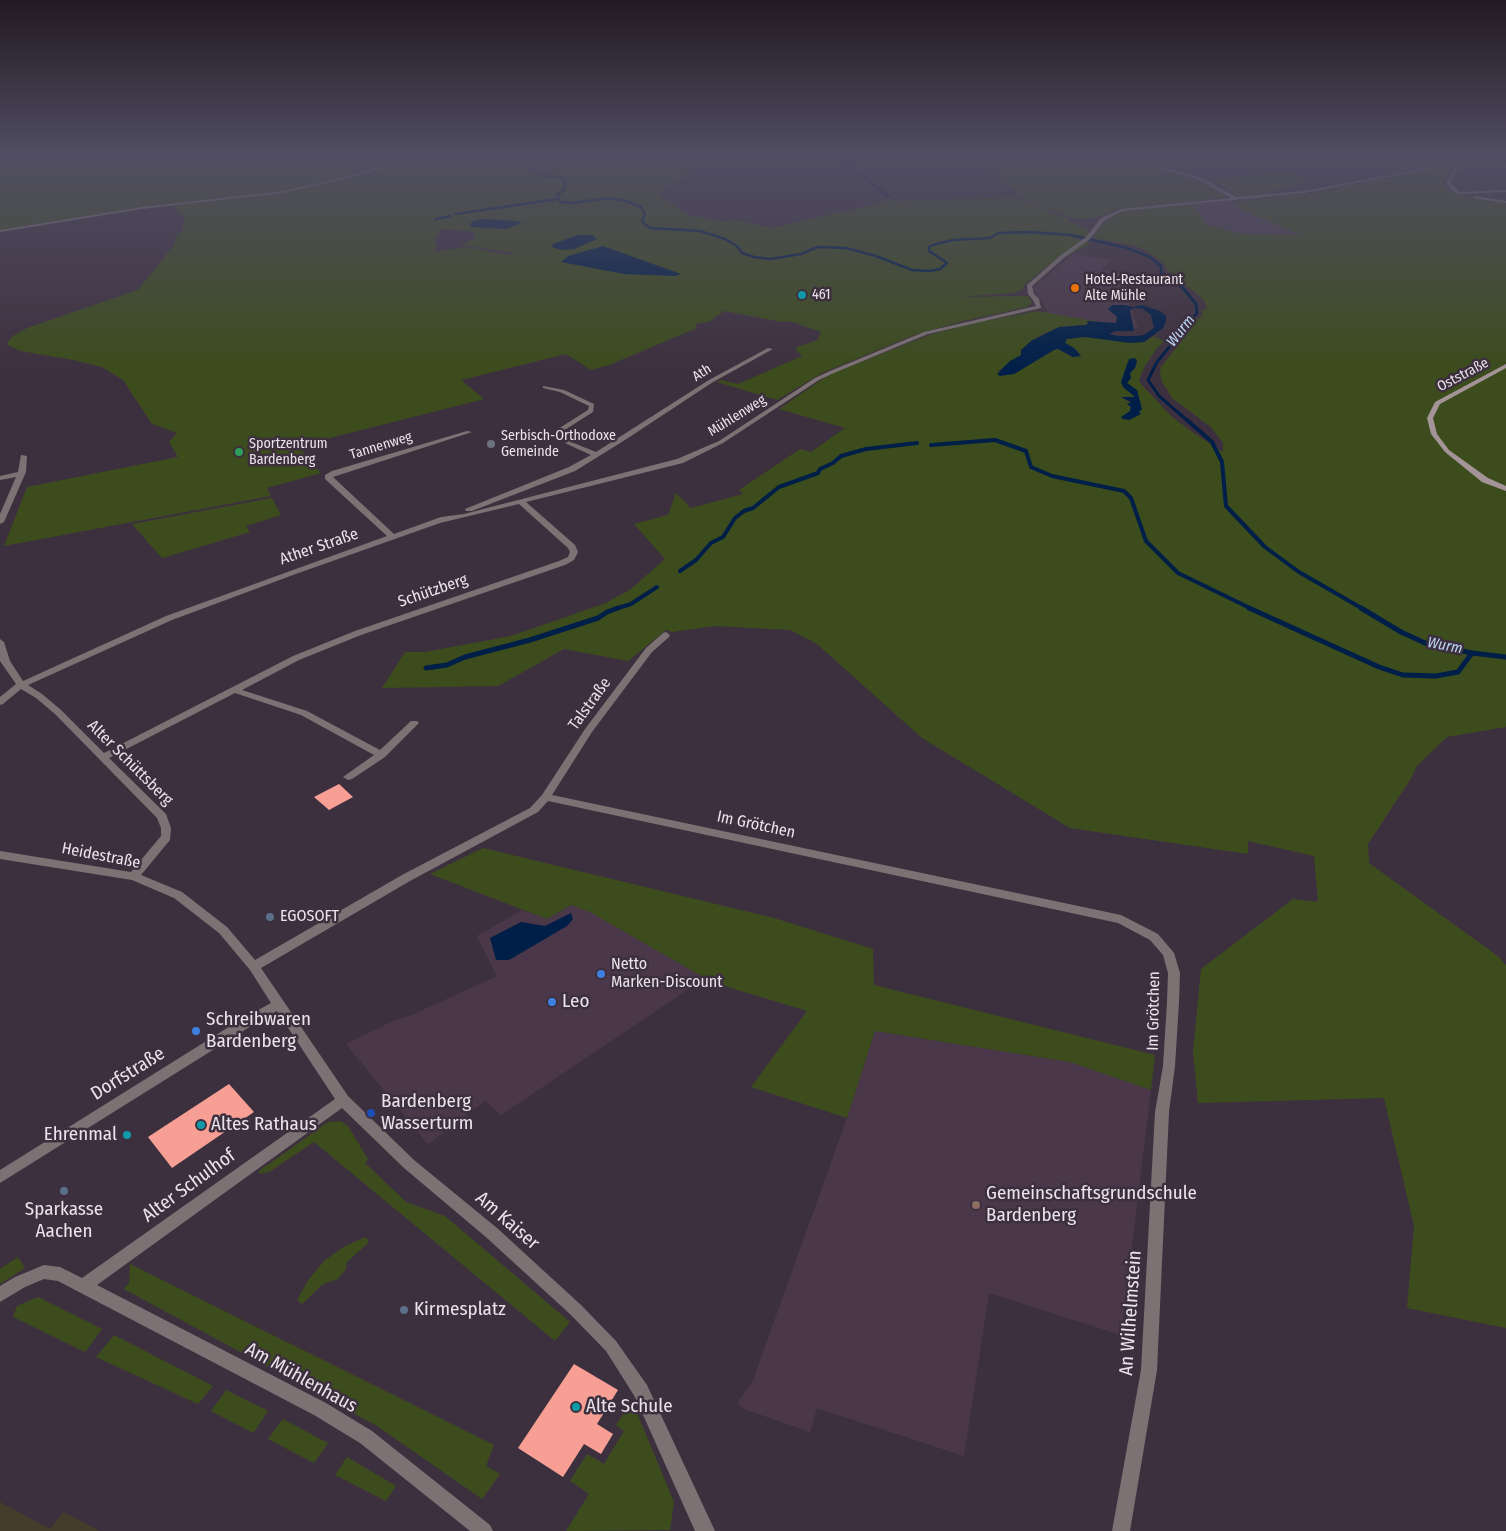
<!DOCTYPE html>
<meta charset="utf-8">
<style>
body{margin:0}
canvas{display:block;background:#3d303e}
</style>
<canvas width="1506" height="1531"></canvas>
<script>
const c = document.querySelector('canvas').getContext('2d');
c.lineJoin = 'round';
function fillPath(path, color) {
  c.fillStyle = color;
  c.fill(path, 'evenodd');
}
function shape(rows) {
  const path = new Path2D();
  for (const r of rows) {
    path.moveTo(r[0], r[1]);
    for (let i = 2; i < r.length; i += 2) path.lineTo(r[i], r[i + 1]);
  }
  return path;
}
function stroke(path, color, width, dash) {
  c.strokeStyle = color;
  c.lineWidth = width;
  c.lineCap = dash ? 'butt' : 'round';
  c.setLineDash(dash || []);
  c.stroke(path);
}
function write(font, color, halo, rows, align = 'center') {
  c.font = font + ' "Fira Sans Condensed",sans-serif';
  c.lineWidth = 5;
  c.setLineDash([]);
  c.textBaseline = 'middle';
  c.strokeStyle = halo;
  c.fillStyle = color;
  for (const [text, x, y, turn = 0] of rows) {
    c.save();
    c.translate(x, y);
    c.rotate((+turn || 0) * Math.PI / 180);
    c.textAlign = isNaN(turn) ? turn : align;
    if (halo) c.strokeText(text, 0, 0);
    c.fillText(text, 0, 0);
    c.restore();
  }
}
fillPath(shape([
 [1073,254,1111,260,1101,269,1119,272,1138,328,1049,314,1033,288],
 [571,905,590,912,705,978,501,1115,485,1101,430,1143,427,1143,346,1044,395,1020,412,1015,497,976,477,936,522,910,547,919],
 [875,1031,1070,1062,1151,1090,1121,1335,989,1293,964,1456,817,1408,810,1432,744,1409,737,1403,752,1383,847,1118]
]), '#4a384a');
fillPath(shape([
 [1230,201,1234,202,1240,209,1303,235,1241,234,1207,225,1193,204]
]), '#4b3f4e');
fillPath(shape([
 [0,1502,50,1529,63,1512,100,1531,0,1531]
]), '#453c2b');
fillPath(shape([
 [0,156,734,156,695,169,683,179,664,187,661,190,661,196,686,214,721,222,735,220,771,228,873,205,888,199,900,201,1015,197,1068,219,1070,220,1068,221,1089,231,1086,238,1061,233,1091,244,1050,264,1024,285,1022,290,1014,293,956,297,1028,296,1032,303,1027,307,964,321,914,335,822,373,777,400,717,382,721,380,738,384,802,356,795,348,817,340,821,332,789,321,782,322,724,311,709,322,695,324,697,328,609,365,591,370,566,354,461,380,484,399,298,446,321,473,267,488,271,496,4,546,27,487,178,457,169,442,177,433,152,424,123,380,102,367,73,360,21,351,9,346,7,343,13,336,27,328,138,290,174,245,177,234,182,232,184,217,173,207,173,203,0,230],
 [444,229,475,232,473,234,477,235,473,237,475,238,461,245,513,253,509,255,466,247,434,252,437,246,434,242,440,230],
 [974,156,1104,156,1179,174,1201,183,1227,197,1120,209,1096,218,1076,219,1043,208,1022,197,998,178,999,176],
 [1447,166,1454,169,1442,183,1448,190,1462,195,1506,202,1506,727,1447,737,1417,766,1410,780,1368,844,1369,863,1499,957,1506,965,1506,1328,1407,1308,1414,1226,1384,1098,1198,1103,1193,1052,1201,969,1293,899,1318,902,1314,856,1248,841,1248,854,1070,828,922,738,817,644,790,630,715,626,672,632,666,630,628,661,564,649,498,686,382,688,405,652,425,652,511,636,606,603,631,589,665,559,634,524,668,515,676,493,691,508,743,494,739,490,800,449,811,452,845,428,779,409,821,380,836,372,932,334,974,323,1037,311,1111,324,1088,321,1088,324,1085,325,1059,327,1041,335,1031,341,1021,355,998,371,1014,374,1054,350,1058,349,1073,357,1081,355,1074,348,1065,343,1064,341,1067,339,1085,337,1146,341,1153,336,1164,341,1157,348,1145,366,1139,380,1141,384,1171,416,1195,434,1223,452,1223,443,1211,427,1172,398,1161,380,1160,368,1186,336,1195,320,1202,317,1202,310,1207,309,1203,299,1166,269,1165,264,1145,250,1136,246,1093,238,1100,227,1115,215,1124,211,1192,204,1208,225,1241,234,1301,235,1248,213,1240,209,1234,202,1309,194],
 [1132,358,1137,361,1135,368,1130,373,1131,378,1127,383,1138,392,1139,412,1130,411,1131,402,1125,400,1125,396,1132,399,1135,398,1129,391,1124,373,1128,362],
 [1280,172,1290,173,1307,180,1284,189,1241,196,1236,195,1216,181,1220,179],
 [272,498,281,515,246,526,250,532,162,558,132,524],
 [483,848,774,918,873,949,874,985,1155,1055,1151,1090,1070,1062,875,1031,847,1118,751,1087,807,1011,731,988,705,978,590,912,571,905,547,919,430,874],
 [341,1121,348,1126,368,1159,365,1163,406,1202,445,1216,570,1322,555,1341,314,1142,269,1172,259,1174,259,1171,263,1168,328,1122],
 [366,1237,369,1242,347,1262,346,1269,338,1279,323,1284,302,1304,297,1300,309,1279,325,1260,345,1246],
 [18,1257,25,1268,0,1284,0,1269],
 [130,1264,494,1445,486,1466,500,1474,482,1499,377,1426,124,1289,129,1283],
 [38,1297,102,1329,85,1352,13,1317,17,1306],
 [114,1335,213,1386,198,1404,96,1357],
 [226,1390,268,1411,253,1433,211,1411],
 [632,1401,674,1502,670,1530,566,1531,589,1494,570,1481,587,1454,604,1464,624,1431,616,1425],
 [283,1419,328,1443,314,1463,268,1439],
 [347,1457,396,1486,386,1501,335,1475]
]), '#3c4c1c');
fillPath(shape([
 [484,219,517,221,522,223,507,229,471,227,470,224,473,221],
 [578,235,592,235,597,239,574,249,562,250,552,247,553,244],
 [603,246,681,274,675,276,624,274,561,262,568,256],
 [1112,305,1125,305,1133,307,1142,305,1160,311,1166,316,1166,321,1163,328,1144,342,1130,343,1085,337,1067,339,1065,343,1074,348,1081,356,1073,357,1058,349,1054,350,1014,374,1000,376,997,374,1010,361,1021,355,1021,350,1031,341,1059,327,1085,325,1088,324,1087,321,1116,323,1117,317,1108,309],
 [1134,308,1143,309,1151,315,1154,328,1144,335,1136,336,1118,336,1109,334,1115,331,1134,331,1130,310],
 [1129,359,1135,358,1137,361,1135,368,1130,373,1131,378,1127,383,1137,390,1142,409,1139,412,1141,414,1129,420,1123,419,1121,417,1130,411,1131,407,1127,404,1131,402,1121,397,1135,397,1123,387,1121,382],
 [571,913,573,919,567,926,509,960,496,960,490,938,521,922,545,926]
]), '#001f48');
stroke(shape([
 [549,156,557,158,530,170,540,175,562,178,565,182,564,190,557,195,560,202,571,203,609,198,626,201,641,207,645,214,642,222,650,228,700,231,725,239,737,246,742,253,754,257,770,259,801,254,818,247,846,248,876,256,912,270,930,271,940,269,947,263,929,251,929,247,933,245,953,240,990,238,998,233,1029,232,1071,235,1127,248,1150,257,1161,266,1161,272,1163,274],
 [841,157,844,162,889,197],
 [456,214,557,199],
 [436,219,450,216]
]), '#001f48', 2.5);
stroke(shape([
 [1161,272,1182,287,1196,304,1197,313,1157,362,1148,380,1159,396,1189,422]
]), '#001f48', 3);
stroke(shape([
 [1187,420,1212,442,1222,462,1226,506,1265,547,1299,572,1363,609],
 [931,445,995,440,1026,451,1031,467,1052,476,1124,491,1131,498,1146,541,1178,573,1252,609],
 [680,571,696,560,711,543,723,537,735,518,744,511,753,508,779,487,818,473,820,469,833,463,841,456,866,449,917,443],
 [615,609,631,604,657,587]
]), '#001f48', 4);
stroke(shape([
 [1249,608,1379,667,1403,675,1436,676,1458,672,1472,653],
 [1361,608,1401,632,1425,643,1472,653,1506,657],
 [426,668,447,665,465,657,530,640,598,618,607,612,618,608]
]), '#001f48', 5);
fillPath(shape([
 [339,784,353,797,329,810,314,797],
 [229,1084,254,1112,172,1168,148,1137],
 [574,1364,618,1390,597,1424,613,1434,601,1454,584,1444,563,1477,518,1448]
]), '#f79f94');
fillPath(shape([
 [407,156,413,156,396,165,350,178,283,193,142,209,0,232,0,230,142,207,283,191,347,176,392,163,407,156],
 [1114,156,1121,156,1200,177,1236,197,1305,191,1446,164,1459,168,1450,182,1460,192,1506,190,1506,192,1457,194,1450,189,1446,182,1454,169,1446,166,1305,193,1123,211,1105,220,1090,239,1065,257,1032,286,1034,294,1039,299,1041,308,928,334,834,373,819,380,723,443,683,463,526,502,575,545,578,552,574,560,565,565,361,635,299,660,242,690,307,711,380,750,411,721,417,721,419,723,385,757,352,779,348,780,343,777,374,755,301,715,235,693,109,758,166,814,171,828,170,840,141,875,182,892,227,927,255,960,402,875,530,808,542,795,585,729,646,648,663,633,666,632,670,635,669,637,652,652,592,732,552,795,1121,915,1158,934,1174,953,1180,973,1179,1002,1175,1066,1169,1112,1157,1370,1130,1531,1112,1531,1141,1370,1155,1112,1163,1066,1167,1002,1168,973,1163,955,1150,940,1118,923,548,801,538,812,410,881,261,968,348,1096,414,1160,497,1228,581,1305,616,1341,647,1385,715,1531,695,1531,635,1397,606,1351,571,1315,487,1238,404,1168,342,1108,97,1285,326,1403,372,1431,490,1525,493,1531,470,1531,360,1443,314,1415,58,1281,44,1279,25,1287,0,1302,0,1286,15,1277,44,1265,60,1267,82,1278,335,1099,277,1011,248,1028,0,1183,0,1170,240,1020,271,1003,250,970,219,933,174,898,132,880,0,859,0,851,131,872,161,836,161,828,157,818,55,714,36,698,21,689,3,704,0,705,0,697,16,684,0,661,0,639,4,642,10,661,23,681,166,616,387,536,325,479,325,475,332,471,467,431,472,432,333,477,394,534,441,517,464,514,677,459,719,441,815,378,830,371,924,332,1036,306,1033,300,1028,294,1027,285,1061,255,1086,237,1101,218,1122,209,1231,198,1196,179,1114,156],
 [519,504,568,548,570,552,568,557,559,561,355,631,293,656,104,753,61,710,42,694,28,685,172,620,293,575,440,523,519,504],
 [1211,156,1219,156,1213,158,1211,156],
 [1499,161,1501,161,1506,165,1506,168,1499,163,1499,161],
 [1475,196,1506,201,1506,203,1473,198,1475,196],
 [768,348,773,349,713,382,625,440,575,471,472,511,466,511,465,509,569,467,591,455,567,444,554,435,558,429,588,410,589,406,560,392,543,388,543,386,564,390,594,404,593,412,563,431,561,434,571,442,596,452,709,380,768,348],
 [21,455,27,456,26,472,4,522,0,524,0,514,16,477,0,480,0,476,18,472,21,455]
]), '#7c7274');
fillPath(shape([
 [1506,364,1506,368,1440,404,1433,418,1437,434,1449,450,1488,478,1506,486,1506,491,1482,482,1445,452,1431,434,1427,418,1435,402,1506,364]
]), '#a49498');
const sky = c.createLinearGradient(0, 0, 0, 371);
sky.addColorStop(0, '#221a22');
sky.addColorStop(0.42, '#514e63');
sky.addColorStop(1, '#514e6300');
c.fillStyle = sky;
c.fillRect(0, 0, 1506, 371);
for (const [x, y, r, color] of [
 [1075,288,5,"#e8710a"],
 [802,295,5,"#0f9aa8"],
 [491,444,5,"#6b7280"],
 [239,452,5,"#2e9e5b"],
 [270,917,5,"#5c6f8a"],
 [601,974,5,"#3f7fe0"],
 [552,1002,5,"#3f7fe0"],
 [196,1031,5,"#3f7fe0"],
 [371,1113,5,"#1a4fb4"],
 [201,1125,5,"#0f9aa8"],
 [127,1135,5,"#0f9aa8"],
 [64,1191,5,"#5c6f8a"],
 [976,1205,5,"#8d6e63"],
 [404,1310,5,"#5c6f8a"],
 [576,1407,5,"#0f9aa8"]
]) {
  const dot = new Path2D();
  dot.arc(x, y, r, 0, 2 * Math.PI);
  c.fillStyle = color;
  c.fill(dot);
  stroke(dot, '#3d303e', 2);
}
write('14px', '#ebe3eb', '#3d303e', [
 ["Hotel-Restaurant",1085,280],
 ["Alte Mühle",1085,296],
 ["461",812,295],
 ["Serbisch-Orthodoxe",501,436],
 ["Gemeinde",501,452],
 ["Sportzentrum",249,444],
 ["Bardenberg",249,460]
], 'left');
write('14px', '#ebe3eb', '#3d303e', [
 ["Ath",702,373,-32],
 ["Oststraße",1463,375,-28],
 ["Mühlenweg",737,416,-32],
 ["Tannenweg",381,446,-17]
]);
write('italic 15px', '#bdd6f8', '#3d303e', [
 ["Wurm",1181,331,-52],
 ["Wurm",1445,646,11]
]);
write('16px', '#ebe3eb', '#3d303e', [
 ["Ather Straße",319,547,-19],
 ["Schützberg",433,591,-19],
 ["Talstraße",590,704,-54],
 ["Alter Schüttsberg",130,763,45],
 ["Im Grötchen",756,825,12],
 ["Heidestraße",101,856,11],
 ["Im Grötchen",1154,1011,-89]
]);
write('16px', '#ebe3eb', '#3d303e', [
 ["EGOSOFT",280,917],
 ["Netto",611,965],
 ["Marken-Discount",611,983]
], 'left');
write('19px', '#ebe3eb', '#3d303e', [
 ["Leo",562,1002],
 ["Schreibwaren",206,1020],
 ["Bardenberg",206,1042],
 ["Bardenberg",381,1102],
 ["Wasserturm",381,1124],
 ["Altes Rathaus",211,1125],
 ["Ehrenmal",117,1135,"right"],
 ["Gemeinschaftsgrundschule",986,1194],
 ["Bardenberg",986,1216],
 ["Sparkasse",64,1210,"center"],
 ["Aachen",64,1232,"center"],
 ["Kirmesplatz",414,1310],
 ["Alte Schule",586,1407]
], 'left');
write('19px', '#ebe3eb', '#3d303e', [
 ["Dorfstraße",128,1074,-32],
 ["Alter Schulhof",189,1186,-36],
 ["Am Kaiser",507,1221,41],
 ["An Wilhelmstein",1131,1313,-86],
 ["Am Mühlenhaus",301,1378,29]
]);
</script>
